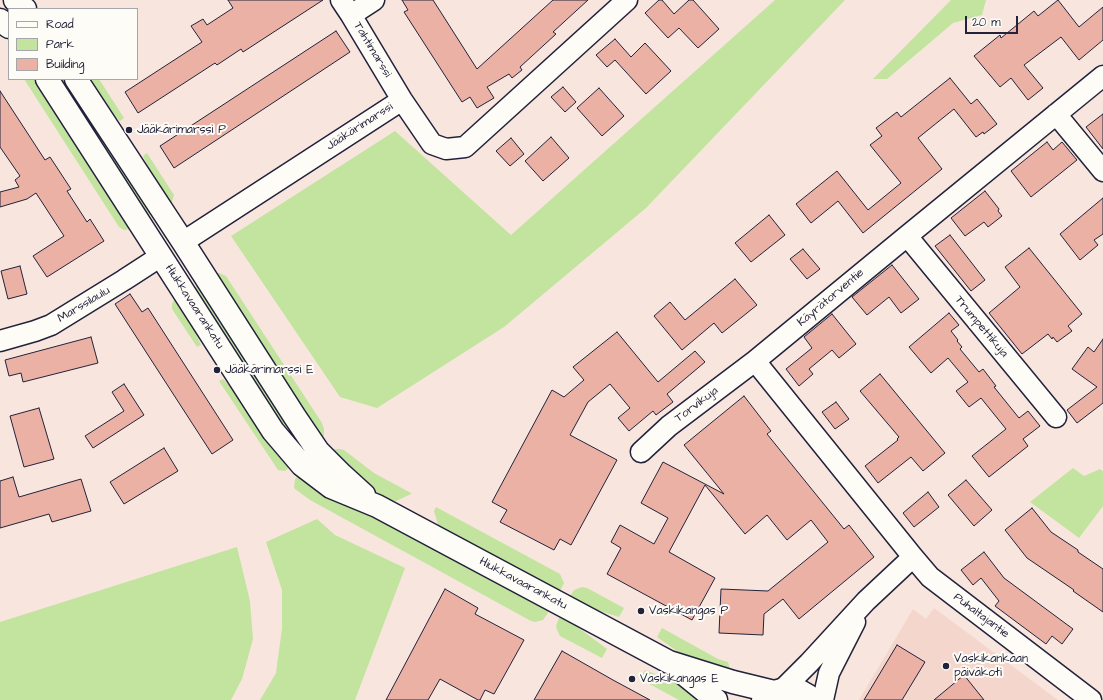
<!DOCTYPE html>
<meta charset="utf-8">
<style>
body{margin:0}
#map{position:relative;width:1103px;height:700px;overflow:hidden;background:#f8e6de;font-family:"Architects Daughter",sans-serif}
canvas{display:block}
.legend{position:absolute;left:8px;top:8px;width:130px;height:72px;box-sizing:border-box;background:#fdfcf7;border:1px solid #a5a5ac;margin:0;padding:5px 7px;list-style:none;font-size:12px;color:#22223b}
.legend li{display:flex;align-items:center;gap:8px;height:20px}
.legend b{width:20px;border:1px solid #a5a5ac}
.scale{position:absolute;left:965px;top:16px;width:53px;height:18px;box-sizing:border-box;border:2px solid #22223b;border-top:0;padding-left:5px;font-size:12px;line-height:14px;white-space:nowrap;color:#22223b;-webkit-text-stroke:3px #fdfcf7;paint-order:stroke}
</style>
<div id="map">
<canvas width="1103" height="700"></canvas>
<ul class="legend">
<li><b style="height:5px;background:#fdfcf7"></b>Road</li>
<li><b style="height:11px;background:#c2e49e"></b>Park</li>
<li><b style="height:11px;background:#ebb1a5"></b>Building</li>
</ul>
<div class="scale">20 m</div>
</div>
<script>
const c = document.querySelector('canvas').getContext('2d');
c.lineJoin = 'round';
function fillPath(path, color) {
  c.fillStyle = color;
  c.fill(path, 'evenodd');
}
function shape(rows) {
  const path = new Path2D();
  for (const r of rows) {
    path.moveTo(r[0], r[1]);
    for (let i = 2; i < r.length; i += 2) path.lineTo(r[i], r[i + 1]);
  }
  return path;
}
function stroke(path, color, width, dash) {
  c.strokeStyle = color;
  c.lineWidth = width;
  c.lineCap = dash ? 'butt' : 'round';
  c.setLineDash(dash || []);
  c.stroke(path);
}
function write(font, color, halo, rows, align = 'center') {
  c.font = font + ' "Architects Daughter",sans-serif';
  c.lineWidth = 4;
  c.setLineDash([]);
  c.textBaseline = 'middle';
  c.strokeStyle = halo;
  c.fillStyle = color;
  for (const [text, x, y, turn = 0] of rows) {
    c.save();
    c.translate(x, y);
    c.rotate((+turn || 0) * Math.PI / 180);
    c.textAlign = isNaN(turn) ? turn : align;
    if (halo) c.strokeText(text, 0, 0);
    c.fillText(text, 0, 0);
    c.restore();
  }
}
fillPath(shape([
 [934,608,1058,700,859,700,913,609,926,619]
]), '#f4d6cd');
fillPath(shape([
 [775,0,845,0,646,208,504,327,377,408,340,397,231,236,395,131,511,235],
 [951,0,986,0,982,15,953,23,887,79,873,79],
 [24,79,39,79,133,226,130,229,124,230,119,227],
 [54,79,68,79,154,212,144,218],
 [83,79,99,79,124,118,120,121,93,94],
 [147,153,174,195,172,202,166,206,143,156],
 [217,273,219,273,226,276,322,423,324,429,324,435,322,440,212,276],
 [200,284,309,450,304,454,285,434,191,290],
 [179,297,201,345,197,347,172,309,172,304,174,300],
 [223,379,253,411,292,465,285,471,278,470,219,381],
 [335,449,340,449,344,450,374,473,411,493,411,494,392,503,375,494,361,484,328,453],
 [1073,468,1084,476,1100,469,1103,471,1103,506,1079,538,1030,502],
 [299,475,550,610,543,620,535,622,531,621,310,500,295,489,294,487,295,479],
 [436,507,560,574,564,583,560,591,556,592,439,528,434,511],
 [317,519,335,535,405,568,355,700,260,700,276,673,282,628,282,590,266,542],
 [237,547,250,601,253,639,242,679,231,700,0,700,0,622],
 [582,587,587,588,624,608,619,617,587,607,569,598,574,590],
 [560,615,564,617,607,649,602,658,560,636,557,630,556,626],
 [662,628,718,659,728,662,731,673,684,656,657,637],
 [645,670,678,683,702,700,679,700,642,680,641,676]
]), '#c2e49e');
const building = shape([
 [228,0,323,0,243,52,241,49,217,65,215,63,138,113,125,92,202,42,191,26,203,19,207,25,233,8,228,0],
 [402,0,433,0,477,69,553,0,588,0,553,32,556,34,520,67,522,70,512,78,509,74,487,87,494,98,477,108,470,97,462,102,404,12,408,10,402,0],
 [659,0,662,0,674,14,689,0,693,0,719,29,698,48,679,28,668,38,645,13,659,0],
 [1058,0,1079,27,1103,7,1103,40,1079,60,1061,37,1024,65,1043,88,1028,100,1011,78,1000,87,974,56,1000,35,1001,38,1034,11,1038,16,1058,0],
 [336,31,350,52,174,168,160,146,336,31],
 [615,39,631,57,645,43,671,71,646,94,615,60,607,67,596,55,615,39],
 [950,78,971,104,977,99,997,124,984,134,983,132,976,137,954,109,918,138,942,169,863,233,838,201,811,223,796,204,837,171,868,210,901,183,870,145,882,136,876,128,897,112,901,117,950,78],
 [563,87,576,102,565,112,551,97,563,87],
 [599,88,624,116,602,136,577,108,599,88],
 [0,91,45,160,50,157,71,189,67,191,87,222,90,219,104,241,47,277,33,256,64,236,36,193,27,199,0,207,0,192,19,187,15,180,20,176,0,147,0,91],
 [1103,114,1103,149,1086,127,1103,114],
 [551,137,569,158,543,181,525,161,551,137],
 [511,138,524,154,510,166,496,151,511,138],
 [1047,142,1053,150,1062,142,1077,160,1031,197,1011,171,1047,142],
 [985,191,999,209,998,211,1002,216,988,227,984,222,965,236,951,218,985,191],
 [1103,198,1103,234,1094,240,1098,245,1080,260,1060,234,1103,198],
 [769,215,785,235,751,262,735,243,769,215],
 [950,235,985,280,971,291,935,246,950,235],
 [1029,248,1082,314,1068,326,1072,331,1057,342,1053,337,1052,339,1048,334,1022,354,989,313,1020,287,1005,267,1029,248],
 [803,249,820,269,807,279,790,259,803,249],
 [892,265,919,299,901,313,889,297,867,315,852,297,892,265],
 [20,266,27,294,8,299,1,271,20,266],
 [735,279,757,305,722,333,714,323,682,350,654,316,670,302,685,320,735,279],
 [130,294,142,312,148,308,233,440,212,454,115,304,130,294],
 [949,313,959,325,951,331,958,340,957,341,962,347,960,349,979,372,983,369,996,386,994,387,1019,418,1028,411,1040,426,1023,439,1028,446,989,477,972,456,1006,429,981,398,969,407,956,391,968,382,948,358,931,373,909,347,949,313],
 [832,314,856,344,839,358,832,350,809,369,813,374,799,386,786,369,812,348,804,337,832,314],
 [617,332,658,382,695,351,705,362,667,394,673,402,656,415,653,411,629,431,618,418,630,408,610,384,588,402,570,435,617,460,571,545,560,539,554,550,500,522,507,510,492,502,552,390,564,397,584,380,573,367,617,332],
 [91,337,98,363,23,382,21,373,9,376,5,360,91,337],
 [1103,339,1103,403,1077,423,1067,410,1097,387,1072,369,1088,347,1094,352,1103,339],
 [880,374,945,453,923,471,911,457,878,483,865,466,898,440,897,439,899,437,860,391,880,374],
 [124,384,144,415,93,448,85,436,124,411,112,392,124,384],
 [744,396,771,431,767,434,844,529,849,525,874,557,799,619,783,599,764,614,763,635,719,633,721,589,768,591,828,542,811,520,787,540,767,515,745,534,705,485,669,552,715,578,692,620,607,574,621,548,611,542,620,525,654,544,668,518,641,503,663,462,724,494,684,445,744,396],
 [836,402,849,419,835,429,822,412,836,402],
 [39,408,54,459,24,467,10,416,39,408],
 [164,448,178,471,124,504,110,482,164,448],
 [13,477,19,497,81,479,91,511,52,522,49,514,0,528,0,481,13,477],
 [966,480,992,510,974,526,948,495,966,480],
 [928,492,939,507,914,527,903,513,928,492],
 [1032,508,1051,532,1078,550,1078,552,1103,569,1103,612,1073,591,1074,590,1027,558,1005,530,1032,508],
 [984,552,1004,578,1073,629,1062,644,1052,636,1046,644,995,606,999,601,981,578,973,585,961,570,984,552],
 [445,589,478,608,475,614,524,640,494,694,485,690,480,700,478,700,440,679,428,700,386,700,445,589],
 [897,645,925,662,902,700,864,700,897,645],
 [562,651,613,680,650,700,534,700,562,651],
 [964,675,984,700,934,700,964,675]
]);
fillPath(building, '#ebb1a5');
stroke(building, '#22223b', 1);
const street = shape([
 [341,0,351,15,402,100,432,144,446,149,465,147,627,0],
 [351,15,374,0],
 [1056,114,1103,171],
 [907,236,1056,417],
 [183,242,402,100],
 [0,341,35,331,51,325,124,280,161,256],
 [641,452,669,426,755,361],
 [782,690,809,663,866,601,913,557],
 [823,700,829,673,855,622],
 [1091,700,930,577,913,557,755,361,907,236,1103,76]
]);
const secondary = shape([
 [15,0,25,9],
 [0,20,9,27],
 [47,79,273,431,302,465,331,487,377,506,669,662,733,682,774,692],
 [76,79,183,242,295,417,318,451,342,475,364,495],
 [679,670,716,700],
 [763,700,766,696,774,692,782,690,791,689,800,691,807,695,814,700]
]);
stroke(street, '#22223b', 23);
stroke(secondary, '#22223b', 25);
stroke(street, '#fdfcf7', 20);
stroke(secondary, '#fdfcf7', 22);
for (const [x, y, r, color] of [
 [129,130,4,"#22223b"],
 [217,370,4,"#22223b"],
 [641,611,4,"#22223b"],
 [946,666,4,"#22223b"],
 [632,679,4,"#22223b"]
]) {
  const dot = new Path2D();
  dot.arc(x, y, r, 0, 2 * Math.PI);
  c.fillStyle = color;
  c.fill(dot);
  stroke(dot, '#fdfcf7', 1.5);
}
write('12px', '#22223b', '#fdfcf7', [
 ["Tahtimarssi",372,50,59],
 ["Jääkärimarssi",360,127,-33],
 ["Käyrätorventie",831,298,-40],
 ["Marssilaulu",84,305,-31],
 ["Hiukkavaarankatu",194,307,57],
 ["Trumpettikuja",981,327,50],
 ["Torvikuja",697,405,-37],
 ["Hiukkavaarankatu",523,584,28],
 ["Puhaltajantie",981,616,37]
]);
write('12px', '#22223b', '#fdfcf7', [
 ["Jääkärimarssi P",137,130],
 ["Jääkärimarssi E",225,370],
 ["Vaskikangas P",649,611],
 ["Vaskikankaan",954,659],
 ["päiväkoti",954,673],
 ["Vaskikangas E",640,679]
], 'left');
</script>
